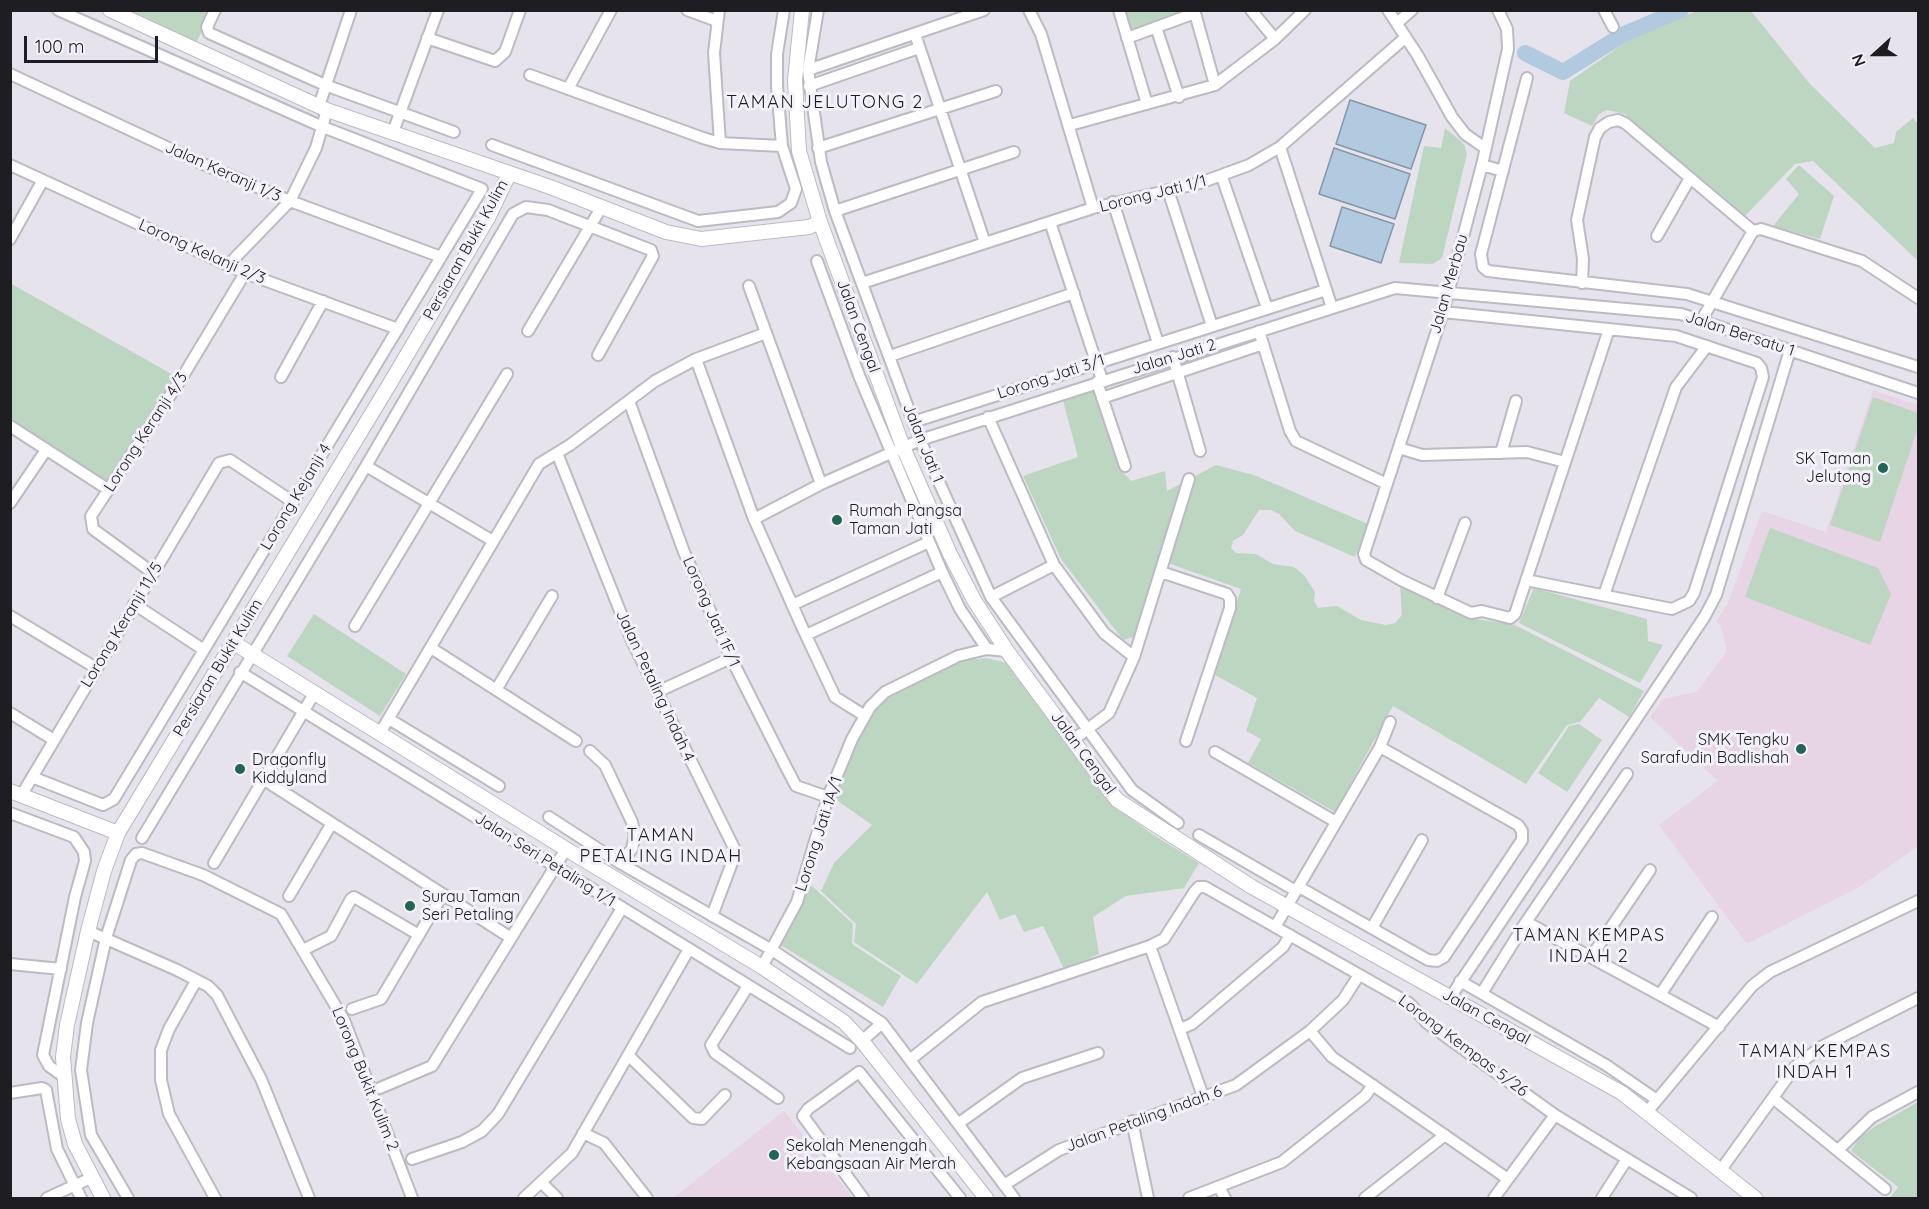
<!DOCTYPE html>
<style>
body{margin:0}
#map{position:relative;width:1929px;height:1209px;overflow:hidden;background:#e6e3ed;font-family:Quicksand,sans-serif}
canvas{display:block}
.frame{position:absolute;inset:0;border:12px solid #1e1d21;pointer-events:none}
.north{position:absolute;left:1845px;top:24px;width:60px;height:60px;-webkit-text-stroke:4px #f3f1fb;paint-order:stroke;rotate:249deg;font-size:16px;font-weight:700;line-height:24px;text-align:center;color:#1e1d21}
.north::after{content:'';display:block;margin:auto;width:21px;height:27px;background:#1e1d21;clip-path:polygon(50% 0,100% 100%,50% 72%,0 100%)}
.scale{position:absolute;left:24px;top:36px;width:134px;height:27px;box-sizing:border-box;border:3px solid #1e1d21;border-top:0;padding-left:8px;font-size:18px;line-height:21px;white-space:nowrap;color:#1e1d21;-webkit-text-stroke:4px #f3f1fb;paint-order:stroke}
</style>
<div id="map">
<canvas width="1929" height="1209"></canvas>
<div class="frame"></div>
<div class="north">N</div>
<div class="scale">100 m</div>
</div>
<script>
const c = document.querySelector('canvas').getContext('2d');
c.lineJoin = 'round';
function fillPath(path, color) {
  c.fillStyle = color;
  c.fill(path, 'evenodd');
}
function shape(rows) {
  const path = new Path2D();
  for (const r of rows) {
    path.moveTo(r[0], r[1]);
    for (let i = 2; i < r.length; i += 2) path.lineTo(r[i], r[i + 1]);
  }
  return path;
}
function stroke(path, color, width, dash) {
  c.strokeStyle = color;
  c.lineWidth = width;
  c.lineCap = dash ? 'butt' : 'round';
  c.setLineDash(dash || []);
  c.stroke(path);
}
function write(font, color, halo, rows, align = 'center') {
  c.font = font + ' Quicksand,sans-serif';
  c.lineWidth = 6;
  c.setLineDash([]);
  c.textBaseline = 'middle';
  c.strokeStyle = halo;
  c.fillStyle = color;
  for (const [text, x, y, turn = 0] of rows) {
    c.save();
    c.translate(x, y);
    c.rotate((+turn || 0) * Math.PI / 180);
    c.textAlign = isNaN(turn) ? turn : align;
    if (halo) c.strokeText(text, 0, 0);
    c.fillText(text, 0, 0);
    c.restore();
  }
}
fillPath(shape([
 [1873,390,1918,405,1918,846,1861,886,1747,944,1659,825,1718,781,1650,717,1663,699,1697,692,1727,651,1721,626,1716,622,1728,603,1762,511,1826,532],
 [784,1111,853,1198,673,1198]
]), '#e7d4e5');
fillPath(shape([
 [124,11,212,11,195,45],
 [1124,11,1185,11,1130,31],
 [1697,11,1751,11,1810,84,1875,148,1894,143,1896,132,1913,118,1918,124,1918,261,1813,161,1795,164,1743,218,1625,114,1607,110,1599,114,1592,126,1564,113,1570,81,1633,37],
 [1445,128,1464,144,1467,154,1442,258,1433,264,1399,263,1424,146,1441,148],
 [1799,165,1834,196,1820,239,1773,226,1799,194,1786,179],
 [10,283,177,377,109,486,11,419],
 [1095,387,1122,471,1131,481,1165,471,1167,491,1216,465,1254,475,1368,524,1355,557,1295,531,1279,514,1271,510,1259,510,1243,535,1233,541,1231,548,1236,553,1256,554,1273,564,1294,567,1304,575,1315,592,1314,601,1318,608,1337,606,1361,620,1386,625,1395,623,1402,615,1400,585,1476,619,1515,625,1644,691,1629,717,1599,698,1580,722,1567,725,1526,784,1393,706,1335,812,1248,763,1261,739,1246,731,1257,698,1215,675,1241,589,1159,560,1134,637,1123,640,1061,559,1023,476,1078,457,1062,397],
 [1873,397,1918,413,1918,427,1880,542,1830,525],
 [1770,528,1878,568,1891,594,1870,645,1745,597],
 [1534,588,1647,619,1648,641,1663,645,1640,683,1519,623],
 [314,614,406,674,380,716,287,656],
 [986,658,1007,663,1113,805,1152,834,1199,863,1184,888,1126,896,1093,917,1099,954,1064,969,1043,926,1024,932,1015,914,1000,920,987,892,917,984,854,942,856,924,821,891,834,863,872,825,835,799,856,743,874,710,889,698,960,661],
 [1579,724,1602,740,1567,792,1538,773,1569,726],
 [811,885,853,924,852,944,901,976,883,1007,779,944],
 [1918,1102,1918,1198,1890,1198,1898,1187,1851,1151,1859,1138,1874,1127]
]), '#bdd6c1');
const water = shape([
 [1350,100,1426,125,1411,169,1336,144,1350,100],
 [1334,148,1410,174,1395,219,1319,194,1334,148],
 [1342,207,1394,224,1381,263,1330,246,1342,207]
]);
fillPath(water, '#b1cae0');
stroke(water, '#8596a7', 1.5);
stroke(shape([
 [1525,53,1563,72,1624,34,1681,10]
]), '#b1cae0', 16);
const street = shape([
 [215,10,207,27,209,33,325,85,454,132],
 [687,10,717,21],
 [719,10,714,53,720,143],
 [818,10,808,70,821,162,835,211,920,440,991,597,1132,790,1178,823],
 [1029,10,1041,34,1093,208],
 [1119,10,1147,104],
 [1251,10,1275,39],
 [1388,10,1418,56,1452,117,1465,134,1485,148],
 [1498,10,1507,29,1508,49,1482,165,1443,312,1364,554,1366,560,1401,580,1471,613,1482,611,1510,618,1515,614,1609,329],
 [1604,10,1613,27],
 [1397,23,1412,10],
 [1156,27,1179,97],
 [915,34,985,243],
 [427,38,495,61,505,52,520,10],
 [1127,38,1195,13,1215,85],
 [808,70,984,10],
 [10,74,203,164,290,201,441,257],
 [530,75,703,138,720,143,782,146],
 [1527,78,1481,254,1483,267,1488,271,1687,294,1918,367],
 [809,86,919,48],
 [568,89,611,10],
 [319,106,351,10],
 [1070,125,1215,85,1275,39,1305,10],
 [393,132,438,10],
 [492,145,698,221,778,212,791,203,796,189,782,146,777,86,777,54,784,10],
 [1280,147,1332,308],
 [818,148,996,91],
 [10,165,245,273,398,329],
 [1482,165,1503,171],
 [1222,177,1267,308],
 [1168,190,1212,326],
 [1113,202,1158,343],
 [835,211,1014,152],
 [1050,222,1102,380],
 [1657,236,1690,178],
 [10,239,43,180],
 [817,261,860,378,942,572,960,609,987,649],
 [228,265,290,201,316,148,327,110],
 [862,283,1093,208,1200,183,1249,165,1280,147,1406,37],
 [1582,283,1583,259,1577,220,1595,137,1600,128,1609,122,1618,120,1625,123,1753,231],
 [749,286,821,484],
 [1443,312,1676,336,1757,363,1761,368,1763,377,1694,593,1689,601,1672,609,1526,580],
 [1701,321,1753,231,1761,229,1862,261,1918,298],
 [528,331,601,208],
 [1259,331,1290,431,1296,441,1387,484],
 [890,356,1074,293],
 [1173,357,1200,451],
 [696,359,754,519,803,629,835,697,865,716],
 [281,377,323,301],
 [1097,382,1125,466],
 [1102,398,1263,344],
 [629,401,684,552,731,658,786,767,796,786,828,797],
 [988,417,1054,565,1104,633,1134,657],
 [913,422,1326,290],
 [10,426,109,490],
 [1399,448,1422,455,1527,452,1565,462],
 [557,453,632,641,736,852,712,916],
 [1501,453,1516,401],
 [366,466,493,541],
 [10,503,46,450],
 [754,519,821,484,920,440,1395,288,1681,314,1918,393],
 [1161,572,1227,594,1230,599,1230,608,1186,741],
 [153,573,93,529,91,516,183,376,245,273],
 [1604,595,1676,387,1707,346],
 [991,597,1054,565],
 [1437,598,1465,523],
 [134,604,204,650],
 [792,605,929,542],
 [10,616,96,668],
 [355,626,507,374],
 [806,635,942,572],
 [431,648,576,741],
 [240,672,850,1048],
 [496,690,552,596],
 [657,692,731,658],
 [10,713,54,740],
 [389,719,499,786],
 [380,733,539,464,570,445,655,381,696,359,766,333],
 [1073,740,1109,713,1134,657,1189,479],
 [590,751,605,765,632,822,635,835,632,849,620,863],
 [1215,752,1336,822],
 [32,777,103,805,114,799,482,189,323,127,58,10],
 [263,779,511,938],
 [21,796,219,463,230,460,293,502],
 [10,813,74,837,84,852,85,861,75,897,43,1055,49,1066,63,1076],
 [549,817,620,863,772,950,882,1023,1014,1198],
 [1199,835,1296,891],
 [142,838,366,466,513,214,526,207,548,210,651,250,653,256,598,355],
 [214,863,315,692],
 [1299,887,1428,960,1437,961,1444,957,1522,840,1522,831,1518,825,1380,747],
 [289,896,332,823],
 [1526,922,1719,1027],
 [1275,927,1380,747,1390,722],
 [1372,928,1422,840],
 [88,931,177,970,208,986,217,995,261,1079,309,1198],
 [1150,946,1204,1099],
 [303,950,331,936,351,899,354,897,419,935],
 [1591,957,1650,870],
 [10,964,61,969],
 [762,967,797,902,828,797,852,739,870,707,885,692,958,656,987,649,1007,651],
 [196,981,169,1029,161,1050,161,1080,169,1114,215,1198],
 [1460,981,1606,1065,1657,1100],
 [748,986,711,1045,715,1053,778,1098],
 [1482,993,1526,922,1627,774],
 [1660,995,1712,917],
 [1450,998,1705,616,1716,595,1790,350],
 [352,1009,381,999,443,894],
 [1180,1029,1192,1024,1283,947,1290,935],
 [1310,1031,1332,1057,1508,1179],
 [862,1041,882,1023],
 [629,1056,693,1118,702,1119,725,1095],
 [911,1059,982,1002,1150,946,1164,939,1195,891,1199,887,1205,887,1409,1003,1427,1023,1555,1115,1691,1198],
 [380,1088,432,1066,566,849],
 [10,1093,42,1088,46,1090,57,1149,81,1198],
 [1773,1098,1885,1189],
 [1647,1112,1752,986,1770,972,1918,901],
 [1132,1121,1148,1198],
 [959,1123,1022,1078,1098,1053],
 [583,1133,604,1143,647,1198],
 [1838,1150,1872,1117,1918,1092],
 [412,1159,462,1142,482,1131,498,1114,622,908],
 [1720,1171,1795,1067,1821,1047,1918,998],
 [542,1183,557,1198],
 [1004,1185,1059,1150,1236,1085,1310,1031,1343,1000,1359,975],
 [1219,1187,1225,1198],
 [47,1198,91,1178],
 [128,1198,91,1135,81,1070,87,1023,106,938,131,860,136,854,142,853,203,875,281,914,344,1020,412,1198],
 [524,1198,572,1153,689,949],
 [863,1198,803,1116,808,1109,859,1072,960,1198],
 [1189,1198,1282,1162,1365,1096,1373,1085],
 [1365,1198,1445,1135],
 [1494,1198,1555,1115],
 [1602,1198,1627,1159]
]);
const secondary = shape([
 [110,10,327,110,550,187,666,232,701,239,809,227,820,222],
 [802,10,795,80,799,151,820,222,903,447,950,554,974,600,1007,651,1117,800,1252,887,1622,1093,1755,1198],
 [234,643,566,849,762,967,844,1022,862,1041,986,1198],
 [10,791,118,833],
 [103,1198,75,1144,68,1119,63,1057,67,1025,88,931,104,871,118,833,389,385,488,218,509,174]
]);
stroke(street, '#bcbac3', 14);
stroke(secondary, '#bcbac3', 16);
stroke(street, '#fff', 10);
stroke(secondary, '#fff', 14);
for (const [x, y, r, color] of [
 [1883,468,6,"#226555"],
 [837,520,6,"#226555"],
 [1801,749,6,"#226555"],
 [240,769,6,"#226555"],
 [410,906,6,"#226555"],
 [774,1155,6,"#226555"]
]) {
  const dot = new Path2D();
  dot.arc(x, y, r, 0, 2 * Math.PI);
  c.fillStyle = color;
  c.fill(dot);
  stroke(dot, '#f3f1fb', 2);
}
write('16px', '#1e1d21', '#f3f1fb', [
 ["Jalan Keranji 1/3",223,172,24],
 ["Lorong Jati 1/1",1153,194,-14],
 ["Persiaran Bukit Kulim",466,250,-61],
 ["Lorong Kelanji 2/3",202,252,24],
 ["Jalan Merbau",1449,284,-74],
 ["Jalan Cengal",858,326,70],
 ["Jalan Bersatu 1",1740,334,18],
 ["Jalan Jati 2",1174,357,-17],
 ["Lorong Jati 3/1",1051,377,-18],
 ["Lorong Keranji 4/3",146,432,-57],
 ["Jalan Jati 1",923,443,68],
 ["Lorong Kejanji 4",296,497,-59],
 ["Lorong Jati 1F/1",711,612,66],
 ["Lorong Keranji 11/5",122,625,-59],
 ["Persiaran Bukit Kulim",218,668,-59],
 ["Jalan Petaling Indah 4",655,686,65],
 ["Jalan Cengal",1083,753,54],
 ["Lorong Jati 1A/1",819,834,-72],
 ["Jalan Seri Petaling 1/1",545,860,32],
 ["Jalan Cengal",1486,1017,29],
 ["Lorong Kempas 5/26",1463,1046,37],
 ["Lorong Bukit Kulim 2",365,1079,68],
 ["Jalan Petaling Indah 6",1144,1119,-20]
]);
write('16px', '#1e1d21', '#f3f1fb', [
 ["SK Taman",1871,459,"right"],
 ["Jelutong",1871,477,"right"],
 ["Rumah Pangsa",849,511],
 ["Taman Jati",849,529],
 ["SMK Tengku",1789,740,"right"],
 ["Sarafudin Badlishah",1789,758,"right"],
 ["Dragonfly",252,760],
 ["Kiddyland",252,778],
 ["Surau Taman",422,897],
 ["Seri Petaling",422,915],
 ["Sekolah Menengah",786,1146],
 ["Kebangsaan Air Merah",786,1164]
], 'left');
c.letterSpacing = '1.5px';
write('18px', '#1e1d21', '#f3f1fb', [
 ["TAMAN JELUTONG 2",825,103],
 ["TAMAN",661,836],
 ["PETALING INDAH",661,857],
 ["TAMAN KEMPAS",1589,936],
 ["INDAH 2",1589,957],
 ["TAMAN KEMPAS",1815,1052],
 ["INDAH 1",1815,1073]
]);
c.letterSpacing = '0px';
</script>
